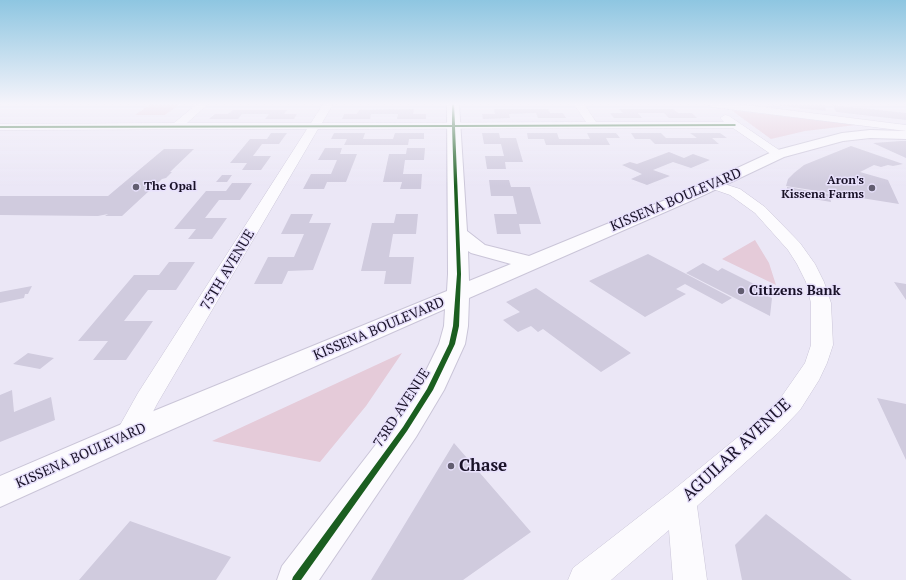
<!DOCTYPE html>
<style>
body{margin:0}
canvas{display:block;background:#ebe7f6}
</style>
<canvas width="906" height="580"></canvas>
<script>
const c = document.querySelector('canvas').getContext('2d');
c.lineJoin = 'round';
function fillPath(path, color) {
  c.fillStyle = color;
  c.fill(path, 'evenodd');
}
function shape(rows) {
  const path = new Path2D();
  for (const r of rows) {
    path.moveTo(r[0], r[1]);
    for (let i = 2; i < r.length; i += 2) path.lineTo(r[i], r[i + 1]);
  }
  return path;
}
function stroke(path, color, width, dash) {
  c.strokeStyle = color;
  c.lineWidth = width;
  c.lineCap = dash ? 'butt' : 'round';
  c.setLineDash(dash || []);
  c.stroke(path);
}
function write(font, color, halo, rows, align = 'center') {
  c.font = font + ' "PT Serif",serif';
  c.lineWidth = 3;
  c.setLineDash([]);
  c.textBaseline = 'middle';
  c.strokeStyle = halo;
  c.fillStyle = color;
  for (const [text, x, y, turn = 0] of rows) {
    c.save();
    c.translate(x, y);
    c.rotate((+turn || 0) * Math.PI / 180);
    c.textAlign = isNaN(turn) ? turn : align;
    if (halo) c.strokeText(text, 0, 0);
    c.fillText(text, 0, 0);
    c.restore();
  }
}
fillPath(shape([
 [151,104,180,104,165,115,135,115],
 [731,110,856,125,805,131,771,139],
 [755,240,769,263,776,285,722,259],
 [402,353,366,406,320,462,212,441]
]), '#e5cbd9');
fillPath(shape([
 [772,104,824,104,826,111,772,105],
 [833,105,906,113,906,120,836,112],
 [414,109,413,114,426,114,426,119,397,119,398,114,371,114,370,119,342,119,344,114,357,114,359,110],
 [494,109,548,109,550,113,563,113,566,118,538,118,536,113,509,114,510,118,483,119,482,114,495,114],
 [619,109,673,109,678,113,692,113,697,118,669,118,664,113,638,113,642,118,614,118,610,113,623,113],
 [233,110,287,110,284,114,297,114,294,119,265,119,269,114,242,114,238,119,209,119,215,114,228,114],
 [271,133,287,133,279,144,262,144,253,156,271,156,261,170,242,170,247,163,230,163,250,139,267,139],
 [334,133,365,133,363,139,393,139,395,133,424,133,424,139,409,139,408,145,344,145,347,139,331,139],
 [482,133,499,133,500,138,516,138,523,162,505,162,506,169,487,169,485,156,504,156,501,144,484,144],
 [527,133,557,133,559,139,590,139,587,133,616,133,620,138,606,138,610,145,546,145,544,139,528,139],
 [631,133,661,133,666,138,697,138,690,133,720,133,727,138,712,138,719,144,655,144,650,139,635,139],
 [906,141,906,158,873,143,901,141],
 [851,146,903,164,893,166,888,165,881,167,874,165,860,172,888,180,899,204,786,186,788,179,794,173,804,165],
 [325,148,342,148,340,154,357,154,346,182,327,182,324,189,303,189,311,174,331,174,337,160,318,160],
 [407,148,425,148,424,160,405,160,403,174,422,174,421,189,400,189,402,182,383,182,389,154,406,154],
 [164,149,194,149,170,172,172,172,166,178,162,179,122,216,105,216,108,214,98,216,0,215,0,196,108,196],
 [669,152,684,158,693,154,710,160,691,168,673,162,653,170,670,176,647,185,631,179,642,174,622,165,630,162,637,164],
 [222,175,232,175,227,182,216,182],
 [489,180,509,180,511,187,530,187,541,224,519,224,521,234,497,234,494,214,517,214,513,196,491,196],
 [232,183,252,183,240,200,219,200,205,218,227,218,212,239,188,239,196,229,174,229,206,191,226,191],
 [787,187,829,194,831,202,784,194,784,189,787,190],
 [291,214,313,214,309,223,331,223,313,270,288,271,282,284,254,284,268,257,294,257,304,234,281,234],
 [396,214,418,214,416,234,393,234,389,257,414,257,411,284,384,284,386,271,361,271,372,223,394,223],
 [648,254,732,298,722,304,685,284,676,289,686,294,645,317,589,281],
 [169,262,195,262,176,290,148,290,124,321,153,321,126,360,93,360,108,341,78,341,134,275,159,275],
 [703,263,718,271,722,268,764,289,760,292,772,298,770,316,686,273],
 [894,282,906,284,906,300],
 [32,286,28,294,25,294,24,298,0,303,0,292],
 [536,288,631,353,601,372,543,329,538,332,531,326,518,332,503,320,520,312,506,302],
 [28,353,54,358,40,369,13,364],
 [12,390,14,412,51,397,55,420,0,442,0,395],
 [877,398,906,404,906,460],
 [454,443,531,532,463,580,371,580],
 [766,514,852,580,742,580,735,545],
 [130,521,231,557,216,580,79,580]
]), '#d0cbde');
const street = shape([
 [197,104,208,104,187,123,311,123,323,104,333,104,322,123,586,122,574,104,584,104,596,122,724,122,720,118,725,115,729,116,785,154,783,157,779,158,775,157,733,128,318,129,157,404,137,443,128,446,119,443,115,435,119,427,138,393,307,129,0,130,0,124,174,123,197,104],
 [707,104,739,104,906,125,906,131,712,107,707,104],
 [715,181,740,189,765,207,800,243,815,264,824,282,831,303,833,345,827,363,819,380,800,410,778,433,697,506,707,580,673,580,669,530,611,580,568,580,573,568,672,491,760,419,782,396,805,363,811,345,811,303,806,282,797,264,788,250,755,213,730,195,710,188,708,185,710,182,715,181]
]);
const secondary = shape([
 [447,104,459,104,467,231,485,245,529,256,692,189,774,151,842,133,870,130,906,131,906,139,870,138,843,141,784,157,704,195,469,298,468,326,465,344,444,390,416,437,319,580,277,580,282,566,394,421,419,385,439,344,444,326,445,309,139,444,0,507,0,476,117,426,447,291,448,274,447,104],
 [468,251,471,253,511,264,469,281,468,251]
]);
stroke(street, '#cac5d8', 1);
stroke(secondary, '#cac5d8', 2);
fillPath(street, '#fcfbfe');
fillPath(secondary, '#fcfbfe');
fillPath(shape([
 [452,104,454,104,455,125,735,124,736,125,735,126,455,127,461,274,459,326,455,344,433,390,407,431,301,580,292,580,293,577,403,427,427,389,449,344,453,326,457,274,452,127,0,128,0,126,452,125,452,104]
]), '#1b5e20');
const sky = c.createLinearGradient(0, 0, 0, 186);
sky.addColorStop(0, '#8ec6e1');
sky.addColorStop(0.56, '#f6f4fb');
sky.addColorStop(1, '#f6f4fb00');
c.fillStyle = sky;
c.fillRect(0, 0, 906, 186);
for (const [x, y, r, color] of [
 [136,187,4,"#625d70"],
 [872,188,4,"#625d70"],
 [741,291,4,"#625d70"],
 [451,466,4,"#625d70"]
]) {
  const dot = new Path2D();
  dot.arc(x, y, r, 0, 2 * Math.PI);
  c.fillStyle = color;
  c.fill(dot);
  stroke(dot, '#e8e1fc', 1.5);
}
write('bold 12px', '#191228', '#e8e1fc', [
 ["Aron's",864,181],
 ["Kissena Farms",864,195],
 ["The Opal",144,187,"left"]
], 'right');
write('14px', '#191228', '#e8e1fc', [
 ["KISSENA BOULEVARD",676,200,-23],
 ["75TH AVENUE",228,270,-59],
 ["KISSENA BOULEVARD",379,329,-23],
 ["73RD AVENUE",402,408,-57],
 ["KISSENA BOULEVARD",81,456,-24]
]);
write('bold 14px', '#191228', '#e8e1fc', [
 ["Citizens Bank",749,291]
], 'left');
write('17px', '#191228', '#e8e1fc', [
 ["AGUILAR AVENUE",737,450,-43]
]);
write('bold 17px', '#191228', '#e8e1fc', [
 ["Chase",459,466]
], 'left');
</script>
